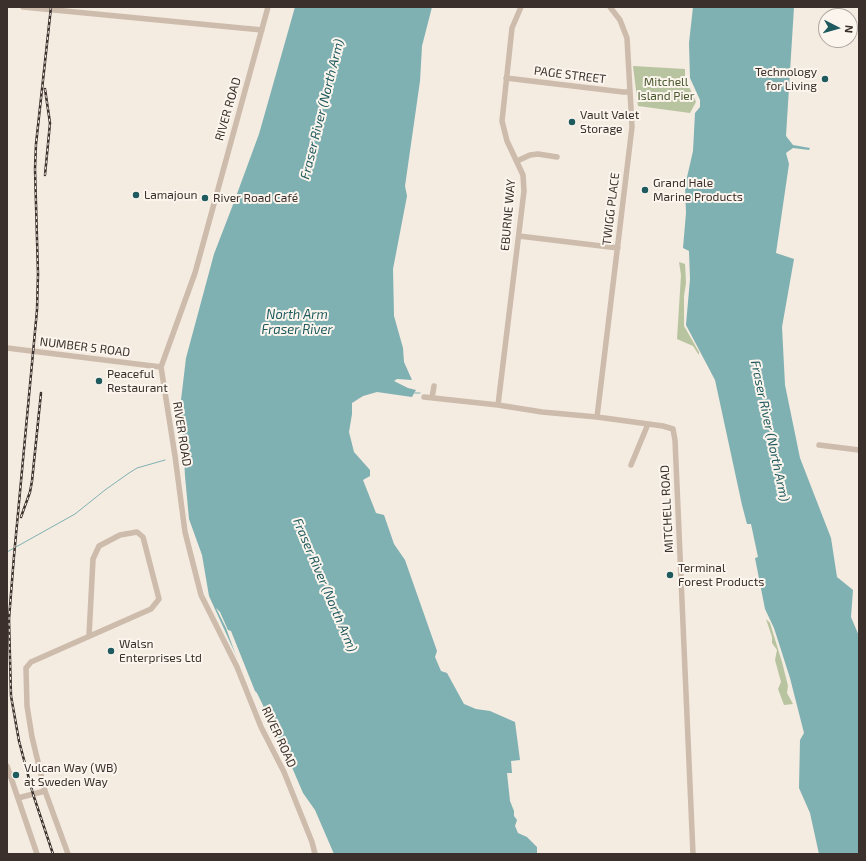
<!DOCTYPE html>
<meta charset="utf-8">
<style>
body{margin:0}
#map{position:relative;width:866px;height:861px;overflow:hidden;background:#f4ebe1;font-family:"Exo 2",sans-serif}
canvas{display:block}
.frame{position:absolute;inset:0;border:8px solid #3b302b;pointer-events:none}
.north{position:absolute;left:818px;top:8px;width:40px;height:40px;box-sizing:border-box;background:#fbf5ee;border:1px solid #aea6a0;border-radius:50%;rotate:96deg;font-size:11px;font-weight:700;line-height:16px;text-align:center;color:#3b302b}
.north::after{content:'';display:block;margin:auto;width:14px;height:18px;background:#1f5a5e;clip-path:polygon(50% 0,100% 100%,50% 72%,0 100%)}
</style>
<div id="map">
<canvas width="866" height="861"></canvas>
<div class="frame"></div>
<div class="north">N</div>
</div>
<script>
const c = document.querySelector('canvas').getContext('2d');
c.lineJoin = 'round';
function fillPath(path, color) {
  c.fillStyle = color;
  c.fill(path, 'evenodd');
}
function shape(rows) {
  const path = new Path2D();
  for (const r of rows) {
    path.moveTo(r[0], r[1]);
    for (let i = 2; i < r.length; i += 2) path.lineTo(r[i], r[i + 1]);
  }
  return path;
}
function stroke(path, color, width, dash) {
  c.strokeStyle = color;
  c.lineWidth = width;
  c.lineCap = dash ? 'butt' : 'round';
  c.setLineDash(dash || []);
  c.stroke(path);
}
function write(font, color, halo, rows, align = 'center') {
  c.font = font + ' "Exo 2",sans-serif';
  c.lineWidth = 4;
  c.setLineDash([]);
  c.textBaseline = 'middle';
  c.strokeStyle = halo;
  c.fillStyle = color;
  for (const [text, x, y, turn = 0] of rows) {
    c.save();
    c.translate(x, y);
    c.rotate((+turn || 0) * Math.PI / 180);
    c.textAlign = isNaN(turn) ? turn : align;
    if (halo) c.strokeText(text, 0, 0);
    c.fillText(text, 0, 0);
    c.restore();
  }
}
fillPath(shape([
 [633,66,685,69,685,78,696,102,690,113,638,106],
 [679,262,685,264,686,283,684,296,684,326,699,352,699,355,693,346,677,339,681,275],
 [766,619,770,623,782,662,788,686,787,693,793,704,784,705,778,689,781,682,775,660,777,650,772,643,772,637]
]), '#b8c4a0');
fillPath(shape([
 [295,7,432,7,422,46,420,81,405,186,407,196,393,269,394,316,403,348,404,362,412,380,397,379,394,381,408,388,416,390,412,397,377,392,363,396,352,403,352,414,349,432,354,452,370,470,370,476,363,480,376,513,384,515,394,544,405,560,437,651,435,657,441,671,447,673,464,704,476,709,490,711,515,722,520,760,511,761,512,773,507,773,510,801,514,811,514,816,517,820,515,826,518,833,527,837,537,847,537,854,329,854,276,743,209,596,202,555,189,519,185,476,181,400,186,358,214,254,234,202,259,134],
 [693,7,794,7,786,136,793,145,810,148,809,150,793,148,786,153,789,164,776,253,794,259,782,327,785,385,800,458,831,538,837,577,853,590,851,617,859,636,859,854,819,854,810,813,799,788,800,740,804,733,790,678,774,628,765,609,755,558,758,557,751,524,747,524,742,505,715,380,686,325,690,279,689,251,683,248,686,213,685,186,693,151,695,113,700,107,700,100,690,78,689,43]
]), '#7fb0b2');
fillPath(shape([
 [216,608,220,612,228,630,231,631,255,691,257,693,285,751,303,793,315,810,334,854,326,854,305,811,244,678,226,628]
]), '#f4ebe1');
stroke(shape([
 [415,393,420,393],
 [7,552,75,514,105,490,129,473,137,468,165,460]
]), '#7fb0b2', 1);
stroke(shape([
 [23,7,262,30],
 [268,7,195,273,161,367,175,456,185,532,201,595,237,667,261,727,284,772,312,842,315,854],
 [506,78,623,92,630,92],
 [517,161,530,155,538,154,557,157],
 [519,236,618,248],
 [7,348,161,367],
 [424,397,498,405,542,412,597,417,663,426,673,429,675,440,693,854],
 [432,398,434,386],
 [498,405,524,191,523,175,507,141,502,121,512,28,521,7],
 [597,417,632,127,627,38,620,20,610,7],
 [819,445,859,450],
 [631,465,648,424],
 [7,766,37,854],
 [18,798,45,791],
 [68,854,45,791,32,737,27,706,26,668,31,662,151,609,159,599,143,537,137,532,120,535,99,546,93,559,89,636]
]), '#cdbbac', 5.5);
const rail = shape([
 [51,7,36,144,35,169,38,274,37,310,14,556,9,619,11,696,19,741,33,794,53,854],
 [45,89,50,123,45,175],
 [21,517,30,492,32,481,41,393]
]);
stroke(rail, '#3b302b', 2.5);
stroke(rail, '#fbf5ee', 1, [3]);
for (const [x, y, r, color] of [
 [825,79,4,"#1f5a5e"],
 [572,122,4,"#1f5a5e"],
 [645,190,4,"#1f5a5e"],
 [136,195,4,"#1f5a5e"],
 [205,198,4,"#1f5a5e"],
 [99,381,4,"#1f5a5e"],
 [670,575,4,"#1f5a5e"],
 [111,651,4,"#1f5a5e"],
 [16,775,4,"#1f5a5e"]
]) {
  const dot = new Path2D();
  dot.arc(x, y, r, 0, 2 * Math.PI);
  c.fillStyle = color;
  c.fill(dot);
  stroke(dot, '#fbf5ee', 1.5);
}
write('12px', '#3b302b', '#fbf5ee', [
 ["Technology",817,72,"right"],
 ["for Living",817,86,"right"],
 ["Vault Valet",580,115],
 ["Storage",580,129],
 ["Grand Hale",653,183],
 ["Marine Products",653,197],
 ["Lamajoun",144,195],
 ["River Road Café",213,198],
 ["Peaceful",107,374],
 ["Restaurant",107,388],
 ["Terminal",678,568],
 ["Forest Products",678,582],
 ["Walsn",119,644],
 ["Enterprises Ltd",119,658],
 ["Vulcan Way (WB)",24,768],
 ["at Sweden Way",24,782]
], 'left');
write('12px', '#3b302b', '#fbf5ee', [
 ["PAGE STREET",570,75,7],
 ["RIVER ROAD",228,109,-74],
 ["TWIGG PLACE",611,209,-83],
 ["EBURNE WAY",508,215,-85],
 ["NUMBER 5 ROAD",85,347,7],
 ["RIVER ROAD",182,434,81],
 ["MITCHELL ROAD",667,509,-93],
 ["RIVER ROAD",279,737,65]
]);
write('12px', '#4a5a2e', '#fbf5ee', [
 ["Mitchell",666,82],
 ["Island Pier",666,96]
]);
write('italic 13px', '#1f5a5e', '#fbf5ee', [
 ["Fraser River (North Arm)",322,109,-76],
 ["North Arm",297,315],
 ["Fraser River",297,330],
 ["Fraser River (North Arm)",770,431,78],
 ["Fraser River (North Arm)",325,585,67]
]);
</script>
